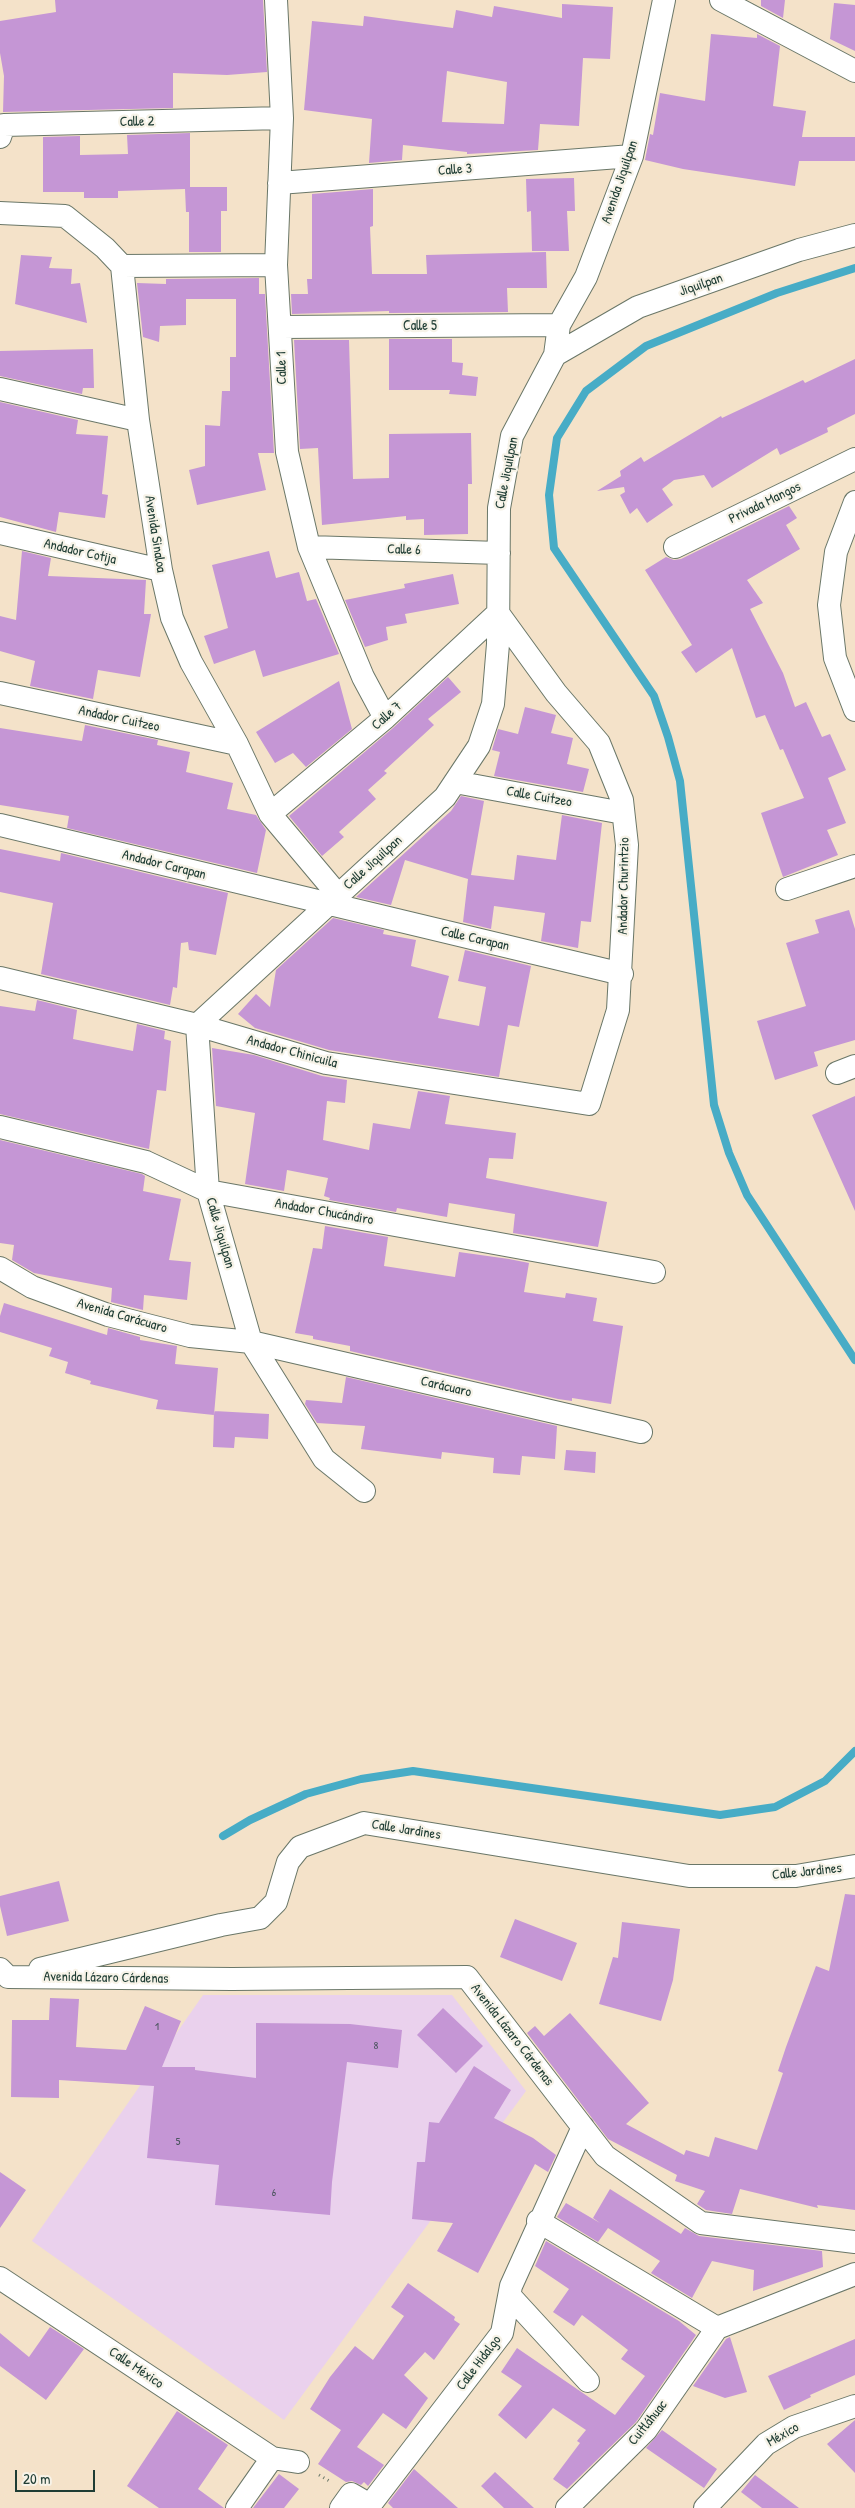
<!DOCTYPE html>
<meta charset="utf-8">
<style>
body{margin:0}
#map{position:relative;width:855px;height:2508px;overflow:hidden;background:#f4e2c9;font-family:"Patrick Hand",sans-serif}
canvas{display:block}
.scale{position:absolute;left:15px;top:2470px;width:80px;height:22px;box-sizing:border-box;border:2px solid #1f3d34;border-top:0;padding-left:6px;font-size:15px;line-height:18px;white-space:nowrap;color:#1f3d34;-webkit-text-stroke:4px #f7f3e8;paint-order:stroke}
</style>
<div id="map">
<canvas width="855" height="2508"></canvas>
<div class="scale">20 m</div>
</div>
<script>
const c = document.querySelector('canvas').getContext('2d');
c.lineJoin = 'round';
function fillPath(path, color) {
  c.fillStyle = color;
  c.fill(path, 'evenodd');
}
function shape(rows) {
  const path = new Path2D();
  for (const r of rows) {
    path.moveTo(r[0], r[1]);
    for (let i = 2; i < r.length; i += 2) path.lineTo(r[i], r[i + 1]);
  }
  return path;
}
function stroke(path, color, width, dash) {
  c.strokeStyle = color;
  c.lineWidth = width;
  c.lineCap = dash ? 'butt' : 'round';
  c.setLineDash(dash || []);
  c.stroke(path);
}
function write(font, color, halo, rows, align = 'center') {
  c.font = font + ' "Patrick Hand",sans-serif';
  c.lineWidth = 4.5;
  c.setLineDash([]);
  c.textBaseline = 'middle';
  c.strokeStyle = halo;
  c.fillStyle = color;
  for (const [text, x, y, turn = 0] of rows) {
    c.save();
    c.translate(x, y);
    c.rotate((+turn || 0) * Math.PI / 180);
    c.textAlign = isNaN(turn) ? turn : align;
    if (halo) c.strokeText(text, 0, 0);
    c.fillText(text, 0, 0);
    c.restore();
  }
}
fillPath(shape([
 [203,1995,452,1995,526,2091,284,2420,32,2241]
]), '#ead1ed');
stroke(shape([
 [855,268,777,293,646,346,586,391,557,438,549,495,554,548,654,696,668,737,680,781,714,1105,729,1153,747,1195,855,1360],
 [223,1836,250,1820,306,1794,361,1779,413,1771,720,1815,775,1807,825,1781,855,1751]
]), '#47acc6', 8);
fillPath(shape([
 [55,0,263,0,267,72,227,75,173,73,173,108,3,112,4,76,0,53,0,21,56,12],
 [761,0,785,0,783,18,761,6],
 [834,3,855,5,855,51,830,39],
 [562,4,613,7,610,59,583,58,579,126,540,124,538,150,467,154,467,152,403,145,402,160,369,163,372,119,304,110,312,21,363,26,364,16,453,28,456,10,492,17,494,6,562,18],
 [447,71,507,82,504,124,442,122],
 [711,34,757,38,757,34,780,46,773,106,806,111,802,137,855,137,855,161,799,161,795,186,683,169,645,160,650,134,653,135,660,93,705,101],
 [190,133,190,187,227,187,227,211,221,211,221,252,189,252,189,212,186,212,185,189,118,191,118,198,84,198,84,192,43,192,43,137,80,136,80,155,128,154,127,135],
 [574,178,575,211,567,211,569,251,532,251,531,211,527,212,526,179],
 [373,189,373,226,370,227,372,274,427,274,426,255,546,252,547,288,507,288,508,312,389,313,389,311,292,314,291,294,308,294,307,279,312,279,312,194],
 [21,255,52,257,49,268,72,269,71,284,80,283,87,323,15,304],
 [259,278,259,294,265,294,274,453,258,453,266,490,197,505,189,470,205,466,205,425,220,426,222,391,230,391,230,357,236,357,236,299,186,299,186,325,160,326,159,342,143,337,137,283,166,284,166,279],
 [389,339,452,339,452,362,463,363,462,375,478,377,476,396,449,394,450,390,389,390],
 [294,340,349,340,353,479,389,478,389,434,471,433,472,484,468,484,468,534,424,535,424,519,406,520,406,516,322,525,318,448,300,449],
 [93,349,94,388,83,388,82,394,0,376,0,351],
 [855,359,855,414,827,428,828,432,780,455,777,448,712,488,704,475,674,480,662,489,673,505,647,523,637,508,630,514,620,495,625,492,624,487,597,491,621,476,620,471,641,457,644,462,721,416,722,418,803,380,805,383],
 [0,402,78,420,76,434,108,436,102,494,108,495,105,518,59,512,56,532,0,517],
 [789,506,797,518,786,525,800,549,747,580,763,603,750,609,783,673,795,707,806,702,822,737,830,734,846,770,828,778,846,823,827,830,838,855,783,877,761,813,804,798,783,749,780,750,765,715,756,718,732,648,696,673,681,652,692,645,645,570,666,557,674,560,681,559],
 [22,551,51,558,48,576,146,580,144,614,151,614,140,677,98,670,93,699,30,686,35,661,0,651,0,616,16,620],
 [269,551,276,578,299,572,307,601,316,599,339,654,263,677,255,650,214,664,204,636,228,628,212,565],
 [453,574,459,604,405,614,407,623,386,627,388,640,365,647,345,600,405,588,404,584],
 [448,677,461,692,428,719,434,725,384,771,387,773,368,790,376,799,339,832,344,837,322,856,289,816,393,728],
 [339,681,352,729,306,767,293,753,275,763,256,732],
 [525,707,556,715,551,733,573,738,567,764,589,769,583,792,494,776,500,752,492,750,498,729,518,734],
 [85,725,158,740,157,745,190,752,186,772,233,783,227,809,256,815,266,830,257,873,67,828,69,816,0,805,0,728,82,741],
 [461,796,484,801,471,875,514,880,517,855,556,860,562,815,602,823,591,922,581,921,578,948,541,941,545,913,494,906,491,929,463,922,468,879,405,860,391,905,356,897,451,811],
 [0,849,60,861,61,853,228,893,216,955,189,950,188,942,181,943,177,988,173,987,170,1005,41,974,53,903,0,892],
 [849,910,855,929,855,1040,814,1052,818,1066,775,1080,757,1021,806,1006,786,943,819,933,815,920],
 [333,918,384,930,383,934,416,940,411,966,449,976,438,1018,479,1026,486,987,458,981,465,950,531,966,519,1027,508,1025,499,1077,329,1050,255,1028,238,1014,256,994,270,1007,276,970],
 [37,1000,77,1010,73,1039,133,1051,137,1024,165,1031,164,1039,171,1041,166,1091,157,1090,149,1149,0,1114,0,1006,35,1011],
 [212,1048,254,1055,322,1076,347,1080,345,1103,327,1101,323,1140,369,1150,373,1123,410,1129,418,1091,450,1096,445,1124,516,1133,513,1159,489,1158,486,1178,607,1202,598,1247,513,1233,515,1214,449,1203,447,1217,397,1208,396,1212,329,1200,330,1198,324,1196,328,1178,287,1170,284,1191,245,1184,255,1113,216,1106],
 [855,1096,855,1211,812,1115],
 [0,1140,142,1174,145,1176,143,1191,181,1199,169,1260,191,1262,187,1300,144,1295,143,1310,111,1302,112,1288,34,1273,12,1260,14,1245,0,1243],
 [325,1226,388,1237,384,1266,455,1277,459,1252,509,1259,529,1263,524,1292,565,1298,566,1293,597,1298,593,1321,623,1326,611,1404,572,1398,572,1401,558,1399,350,1351,350,1346,313,1339,313,1336,295,1333,313,1248,322,1249],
 [4,1303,107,1335,108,1328,140,1337,140,1340,177,1346,175,1364,218,1368,214,1415,156,1409,158,1400,90,1384,91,1381,65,1373,68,1362,49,1356,52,1348,0,1332,0,1316],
 [346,1377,557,1426,555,1459,522,1456,520,1475,493,1473,494,1458,442,1452,441,1459,361,1449,365,1426,317,1423,305,1404,306,1400,342,1403],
 [214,1411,269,1414,268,1439,235,1437,234,1448,213,1447],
 [566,1450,596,1452,595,1473,564,1470],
 [59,1881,69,1921,7,1936,0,1906,0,1896],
 [845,1894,855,1895,855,2210,817,2205,818,2208,740,2189,732,2214,706,2210,697,2204,705,2191,675,2181,677,2175,608,2139,527,2033,535,2026,544,2036,570,2013,649,2103,626,2124,684,2155,686,2150,709,2157,715,2137,757,2150,783,2073,778,2071,786,2047,816,1966,829,1971],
 [515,1919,577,1943,562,1981,500,1957],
 [622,1922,680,1929,673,1980,661,2021,599,2004,613,1957,618,1958],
 [50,1998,79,1999,76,2047,126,2050,145,2006,181,2021,162,2067,195,2067,195,2070,256,2078,256,2023,350,2024,402,2030,398,2068,347,2062,332,2182,330,2215,215,2205,219,2165,147,2158,154,2086,59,2080,59,2098,11,2097,12,2020,49,2020],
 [443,2008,483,2046,456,2073,417,2035],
 [474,2066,511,2090,494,2118,533,2138,556,2155,548,2172,535,2164,478,2273,437,2251,453,2223,412,2219,417,2162,425,2162,429,2122,439,2123],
 [0,2172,26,2190,0,2228],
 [610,2189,681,2234,685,2228,699,2236,822,2251,823,2267,753,2291,754,2270,712,2261,692,2298,651,2273,660,2261,608,2228,598,2242,557,2217,566,2203,600,2223,593,2218],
 [546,2241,679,2321,696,2335,636,2422,567,2489,553,2479,580,2443,577,2441,586,2430,553,2408,526,2439,498,2415,522,2386,501,2372,517,2348,615,2415,645,2376,621,2359,628,2350,582,2315,574,2326,553,2312,569,2289,535,2266],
 [408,2283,455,2317,454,2320,460,2324,434,2360,425,2352,404,2375,428,2398,406,2429,383,2413,357,2447,384,2465,368,2486,364,2482,361,2485,352,2481,346,2482,318,2464,341,2430,310,2409,330,2377,355,2346,373,2360,404,2316,391,2307],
 [50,2327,84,2349,46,2400,0,2366,0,2333,29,2357],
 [730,2337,747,2392,725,2398,693,2386,726,2339],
 [855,2339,855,2375,810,2395,811,2397,784,2410,768,2376],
 [177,2411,228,2445,198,2489,224,2508,159,2508,127,2486],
 [855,2420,855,2473,827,2444],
 [662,2430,717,2469,704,2488,646,2448],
 [414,2469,458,2508,393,2508,388,2503],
 [495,2472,534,2508,504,2508,481,2486],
 [279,2474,299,2489,284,2508,253,2508],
 [755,2475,799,2508,762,2508,741,2492]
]), '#c596d5');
const street = shape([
 [276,0,282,118,276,265,287,452,309,547,363,677,385,718],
 [721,0,855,71],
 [0,137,4,125,282,118],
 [279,183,632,156],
 [0,213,65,216,105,248,122,266,138,420,161,570,172,618,191,662,237,744,270,814,338,895],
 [122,266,276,265],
 [281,327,559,325],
 [555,355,638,307,799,250,855,235],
 [0,389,138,420],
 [855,502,836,552,829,605,835,658,855,710],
 [0,533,161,570],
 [309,547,499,553],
 [675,547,855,459],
 [0,693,237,744],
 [455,782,623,813],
 [0,825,622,974],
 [787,889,855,866],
 [0,978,197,1025,326,1063,589,1104,618,1010,627,845,622,800,599,743,556,693,498,613,385,718,270,814],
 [837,1073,855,1066],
 [0,1127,146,1162,208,1191,654,1272],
 [0,1268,32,1287,108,1315,190,1336,251,1342,641,1432],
 [364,1491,324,1459,251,1342,208,1191,197,1025,445,797,479,746,493,704,498,644,499,508,512,436,555,355,559,325,586,277,632,156,664,0],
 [0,1969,8,1977,232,1979,467,1977,605,2156,701,2223,855,2242],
 [40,1969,221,1925,260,1918,276,1902,288,1862,300,1847,364,1823,689,1876,796,1876,855,1866],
 [538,2221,717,2328],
 [0,2278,272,2458],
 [510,2296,588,2381],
 [717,2328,855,2274],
 [237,2508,272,2458,298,2462],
 [341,2508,351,2494,370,2505,502,2333,511,2286,583,2127],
 [567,2508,646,2430,717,2328],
 [705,2508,766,2444,794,2427,855,2406]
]);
stroke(street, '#6a7768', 24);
stroke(shape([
 [319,2475,331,2482]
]), '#6a7768', 3, [1, 4]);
stroke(street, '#fff', 22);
write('11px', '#48535c', null, [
 ["1",157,2027],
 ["8",376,2046],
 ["5",178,2142],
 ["6",274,2193]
]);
write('14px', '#1f3d34', '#f7f3e8', [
 ["Calle 2",137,122,-1],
 ["Calle 3",455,170,-4],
 ["Avenida Jiquilpan",620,182,-71],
 ["Jiquilpan",701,285,-19],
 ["Calle 5",420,326],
 ["Calle 1",282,368,-91],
 ["Calle Jiquilpan",507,473,-79],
 ["Privada Mangos",765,503,-26],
 ["Avenida Sinaloa",155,534,81],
 ["Calle 6",404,550,2],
 ["Andador Cotija",80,552,13],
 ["Calle 7",387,716,-42],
 ["Andador Cuitzeo",119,719,12],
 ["Calle Cuitzeo",539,797,10],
 ["Calle Jiquilpan",373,863,-42],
 ["Andador Carapan",164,865,14],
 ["Andador Churintzio",624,886,-89],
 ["Calle Carapan",475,939,13],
 ["Andador Chinicuila",292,1052,15],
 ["Andador Chucándiro",324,1212,10],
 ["Calle Jiquilpan",220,1233,74],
 ["Avenida Carácuaro",122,1316,16],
 ["Carácuaro",446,1387,13],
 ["Calle Jardines",406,1830,9],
 ["Calle Jardines",807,1872,-6],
 ["Avenida Lázaro Cárdenas",106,1978,1],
 ["Avenida Lázaro Cárdenas",512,2035,52],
 ["Calle Hidalgo",479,2363,-53],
 ["Calle México",136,2368,34],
 ["Cuitláhuac",648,2423,-51],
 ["México",783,2435,-30]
]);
</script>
